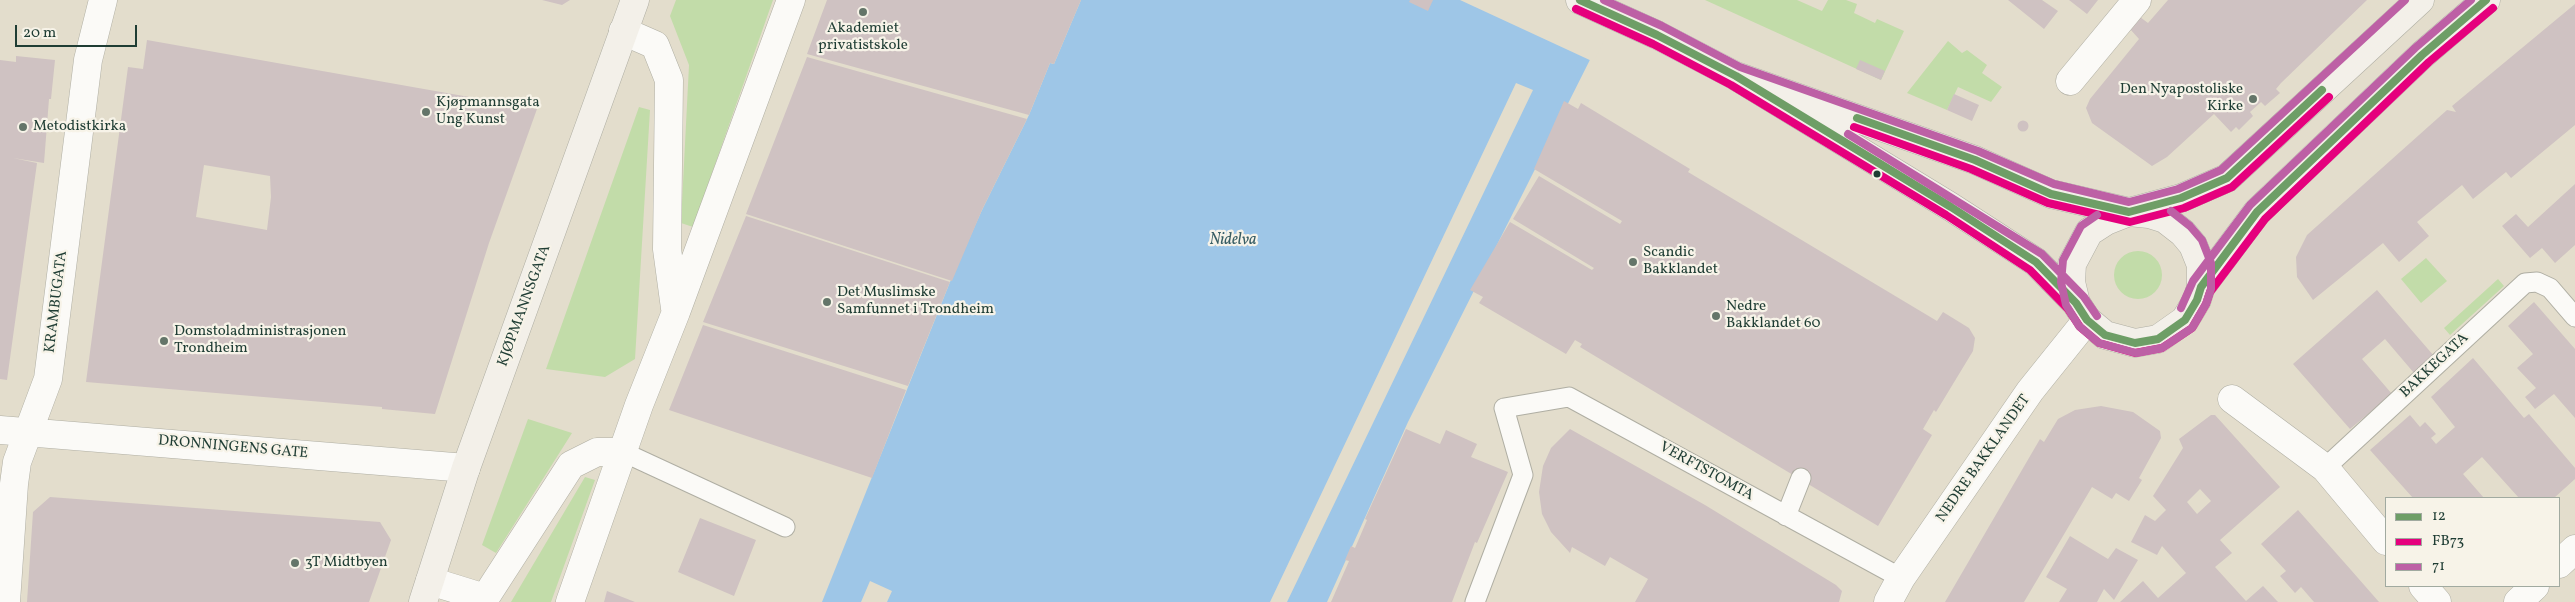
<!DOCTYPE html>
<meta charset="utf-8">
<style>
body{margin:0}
#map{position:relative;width:2575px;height:602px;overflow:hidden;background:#e3ddcc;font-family:Vollkorn,serif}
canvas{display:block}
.legend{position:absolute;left:2385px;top:497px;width:175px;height:90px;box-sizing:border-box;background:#f7f3e8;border:1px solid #a1aaa0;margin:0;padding:6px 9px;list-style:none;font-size:15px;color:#1f3d34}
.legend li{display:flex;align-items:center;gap:10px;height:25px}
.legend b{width:25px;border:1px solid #a1aaa0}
.scale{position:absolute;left:15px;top:25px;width:122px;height:22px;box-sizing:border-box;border:2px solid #1f3d34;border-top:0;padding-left:6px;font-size:15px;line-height:18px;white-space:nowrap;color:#1f3d34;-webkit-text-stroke:4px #f7f3e8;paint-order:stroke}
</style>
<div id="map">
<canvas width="2575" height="602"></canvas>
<ul class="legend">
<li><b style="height:6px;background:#6e9e66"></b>12</li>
<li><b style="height:6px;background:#e5007d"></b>FB73</li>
<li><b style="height:6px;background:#bd60a5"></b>71</li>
</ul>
<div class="scale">20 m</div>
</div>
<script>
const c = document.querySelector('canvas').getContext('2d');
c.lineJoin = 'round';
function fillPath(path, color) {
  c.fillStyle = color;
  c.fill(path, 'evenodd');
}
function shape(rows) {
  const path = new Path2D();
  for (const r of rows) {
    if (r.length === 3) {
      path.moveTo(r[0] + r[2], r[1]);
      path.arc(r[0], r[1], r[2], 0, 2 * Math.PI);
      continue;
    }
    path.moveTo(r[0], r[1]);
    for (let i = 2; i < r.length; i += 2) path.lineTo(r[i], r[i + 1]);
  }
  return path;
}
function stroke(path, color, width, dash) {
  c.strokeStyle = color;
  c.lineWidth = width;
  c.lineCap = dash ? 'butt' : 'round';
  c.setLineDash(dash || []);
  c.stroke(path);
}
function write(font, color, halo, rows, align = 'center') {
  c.font = font + ' Vollkorn,serif';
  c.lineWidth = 4.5;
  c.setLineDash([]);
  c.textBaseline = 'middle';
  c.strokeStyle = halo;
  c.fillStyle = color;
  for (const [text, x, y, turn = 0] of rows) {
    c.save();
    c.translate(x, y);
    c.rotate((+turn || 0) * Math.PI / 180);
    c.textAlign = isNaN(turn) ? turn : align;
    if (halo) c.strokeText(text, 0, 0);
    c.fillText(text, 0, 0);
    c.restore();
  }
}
fillPath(shape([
 [676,0,773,0,693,227,681,223,689,65,670,16],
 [1705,0,1797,0,1822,11,1828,0,1846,0,1857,4,1854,13,1875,23,1877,19,1904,31,1881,80],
 [1948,41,1962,53,1967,50,1987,65,1982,73,2002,87,1991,102,1958,87,1947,110,1907,93],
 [639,107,650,110,635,359,605,377,546,369],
 [2138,275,24],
 [2426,258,2447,281,2421,303,2401,279],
 [2498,279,2504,286,2450,335,2444,328],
 [528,419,572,433,496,553,482,545],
 [585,477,595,480,551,602,511,602]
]), '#c2dca9');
fillPath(shape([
 [1081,0,1620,0,1408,422,1327,602,822,602,950,282,982,210,1029,115,1050,63,1054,64]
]), '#9ec6e7');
fillPath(shape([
 [1460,0,1623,0,1594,62],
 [1516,83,1533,90,1287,602,1270,602],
 [870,581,892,591,887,602,861,602]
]), '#e3ddcc');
fillPath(shape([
 [542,0,570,0,562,5],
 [827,0,1081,0,1054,64,1050,63,1029,115,807,54],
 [1410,0,1433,0,1428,11,1409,2],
 [2008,0,2042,0,2058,11,2044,29],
 [2069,0,2098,0,2087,14],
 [2168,0,2367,0,2281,83,2276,89,2280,93,2265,106,2261,102,2250,112,2253,116,2239,130,2236,127,2231,132,2214,114,2167,157,2152,166,2092,123,2086,108,2090,99,2139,39,2130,29,2140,17,2148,23],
 [2575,4,2575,125,2511,178,2506,172,2473,199,2462,185,2417,222,2429,236,2399,262,2383,243,2313,300,2297,277,2296,257,2307,235,2447,110,2456,112,2452,106],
 [147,40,537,109,489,243,435,414,382,409,382,407,86,382,128,67,143,69],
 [204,165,270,176,271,197,267,230,196,217],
 [16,56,55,60,51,99,49,99,44,163,13,158,37,163,7,380,0,379,0,60,16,62],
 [807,57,1027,119,982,210,952,281,746,214],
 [1860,60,1885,71,1881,80,1856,69],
 [1954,94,1979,105,1972,121,1947,110],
 [1564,101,1578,109,1581,103,1690,169,1688,172,1937,321,1943,312,1969,328,1975,338,1973,351,1936,412,1934,410,1923,429,1932,435,1878,526,1580,347,1582,344,1575,340,1566,354,1479,303,1483,297,1470,290,1510,222,1592,270,1594,268,1513,219,1539,176,1620,224,1622,221,1534,169],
 [2023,126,5.5],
 [2575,184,2575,245,2555,263,2542,248,2530,258,2502,226,2516,214,2528,227],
 [746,216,950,282,908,386,703,322],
 [2377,290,2434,356,2414,373,2385,339,2362,359,2392,394,2350,429,2293,364],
 [2534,302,2575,349,2575,418,2554,394,2535,409,2525,397,2536,388,2517,368,2533,354,2508,326],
 [703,325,906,390,872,478,669,410],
 [2473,358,2524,418,2529,414,2575,468,2575,479,2554,498,2519,498,2482,457,2463,474,2484,498,2413,498,2370,450,2410,415,2420,427,2425,422,2436,434,2431,438,2436,444,2455,427,2431,397],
 [2101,406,2133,412,2160,431,2161,438,2139,478,2142,480,2129,501,2116,493,2112,499,2092,487,2024,602,1945,602,2040,439,2044,442,2058,419,2075,410],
 [2211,415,2215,415,2280,487,2220,540,2232,553,2215,567,2246,601,2263,586,2278,602,2120,602,2143,581,2158,598,2186,573,2162,546,2157,555,2131,542,2145,515,2155,521,2166,510,2153,496,2183,448,2179,439],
 [2200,489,2211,501,2197,514,2187,502],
 [1406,429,1440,444,1446,430,1477,444,1471,457,1508,472,1477,543,1475,542,1452,602,1331,602,1349,561,1345,560,1351,546,1355,548,1367,520,1365,519],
 [1570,429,1705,505,1836,585,1842,591,1839,602,1635,602,1648,579,1610,557,1605,566,1572,547,1570,553,1551,532,1542,514,1539,492,1543,466,1551,448],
 [50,497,380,522,391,540,369,602,27,602,33,512],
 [2298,510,2351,570,2379,602,2314,602,2301,587,2295,593,2280,576,2286,571,2261,544],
 [700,518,756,540,734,596,678,572],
 [2070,536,2108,559,2116,548,2138,560,2114,600,2104,589,2097,602,2059,602,2067,589,2046,577],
 [607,591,635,602,604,602]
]), '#cfc2c2');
const lane = shape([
 [623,452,785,527],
 [2325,468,2525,283,2537,282,2550,288,2575,317],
 [1786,516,1801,478],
 [1475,602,1523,475,1504,408,1569,397,1901,578]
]);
const street = shape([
 [623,31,655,45,669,80,667,249,675,308],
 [2070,81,2137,0],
 [2232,399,2325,468,2386,541],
 [0,430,466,468],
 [2559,564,2575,549],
 [430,581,485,598],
 [2423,586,2437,602],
 [6,602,14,484,17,462,48,379,88,60,103,0],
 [485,602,485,598,571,465,597,452,623,452],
 [570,602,639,405,676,312,791,0],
 [1888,602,1901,578,2030,391,2087,320],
 [2518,602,2535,586]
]);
const secondary = shape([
 [1580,0,1657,35,1736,76,1951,207,2036,262,2076,303],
 [1736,76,1975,160,2051,194,2129,212,2149,214,2165,219,2183,233,2193,245,2201,265,2201,287,2197,300,2185,320,2158,339,2135,343,2105,335,2087,320,2076,303,2071,282,2072,264,2089,232,2106,221,2129,212,2181,198,2227,178,2420,0],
 [2201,287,2257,212,2422,55,2486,0],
 [423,602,466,468,635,0]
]);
stroke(lane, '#afaea3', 21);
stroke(street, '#afaea3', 29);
stroke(secondary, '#afaea3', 29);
stroke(lane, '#fbfaf7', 19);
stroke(street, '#fbfaf7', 28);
stroke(secondary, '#f3f0e9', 28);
stroke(shape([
 [1580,0,1657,35,1736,76,1951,207,2036,262,2076,303,2087,320,2105,335,2135,343,2158,339,2185,320,2197,300,2201,287,2257,212,2422,55,2486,0],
 [1857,118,1975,160,2051,194,2129,212,2181,198,2227,178,2322,90]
]), '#6e9e66', 8);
stroke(shape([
 [1576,9,1653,44,1731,85,1946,215,2030,270,2068,309,2080,327,2099,343,2135,353,2162,348,2192,328,2206,304,2210,292,2265,219,2429,62,2493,8],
 [1854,127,1971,169,2048,203,2130,222,2184,208,2232,187,2329,97]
]), '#e5007d', 8);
stroke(shape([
 [1604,0,1662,26,1740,67,1978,151,2054,184,2129,202,2178,189,2221,170,2405,0],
 [1848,134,2042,254,2084,297,2097,316],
 [2097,215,2081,226,2063,260,2061,282,2066,305,2079,326,2099,343,2136,353,2162,348,2192,328,2206,304,2211,289,2211,263,2202,240,2190,226,2171,211],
 [2181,308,2193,281,2250,205,2415,48,2471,0]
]), '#bd60a5', 8);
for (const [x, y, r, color] of [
 [863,12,5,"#647569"],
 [2253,99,5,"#647569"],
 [426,112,5,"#647569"],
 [23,127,5,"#647569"],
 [1877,174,4.5,"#1f3d34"],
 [1633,262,5,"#647569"],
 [827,302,5,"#647569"],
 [1716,316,5,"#647569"],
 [164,341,5,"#647569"],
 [295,563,5,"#647569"]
]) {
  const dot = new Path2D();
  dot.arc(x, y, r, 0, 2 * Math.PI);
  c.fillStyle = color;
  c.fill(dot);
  stroke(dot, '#f7f3e8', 2);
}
write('15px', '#1f3d34', '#f7f3e8', [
 ["Akademiet",863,29,"center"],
 ["privatistskole",863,46,"center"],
 ["Den Nyapostoliske",2243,90,"right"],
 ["Kirke",2243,107,"right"],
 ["Kjøpmannsgata",436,103],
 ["Ung Kunst",436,120],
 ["Metodistkirka",33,127],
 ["Scandic",1643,253],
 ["Bakklandet",1643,270],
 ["Det Muslimske",837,293],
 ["Samfunnet i Trondheim",837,310],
 ["Nedre",1726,307],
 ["Bakklandet 60",1726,324],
 ["Domstoladministrasjonen",174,332],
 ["Trondheim",174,349],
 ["3T Midtbyen",305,563]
], 'left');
write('15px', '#1f3d34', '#f7f3e8', [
 ["KRAMBUGATA",57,302,-83],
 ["KJØPMANNSGATA",525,306,-70],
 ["BAKKEGATA",2435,366,-43],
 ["DRONNINGENS GATE",233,448,5],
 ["NEDRE BAKKLANDET",1984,459,-55],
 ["VERFTSTOMTA",1706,472,29]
]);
write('italic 16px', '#375d64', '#f7f3e8', [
 ["Nidelva",1233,241]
]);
</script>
